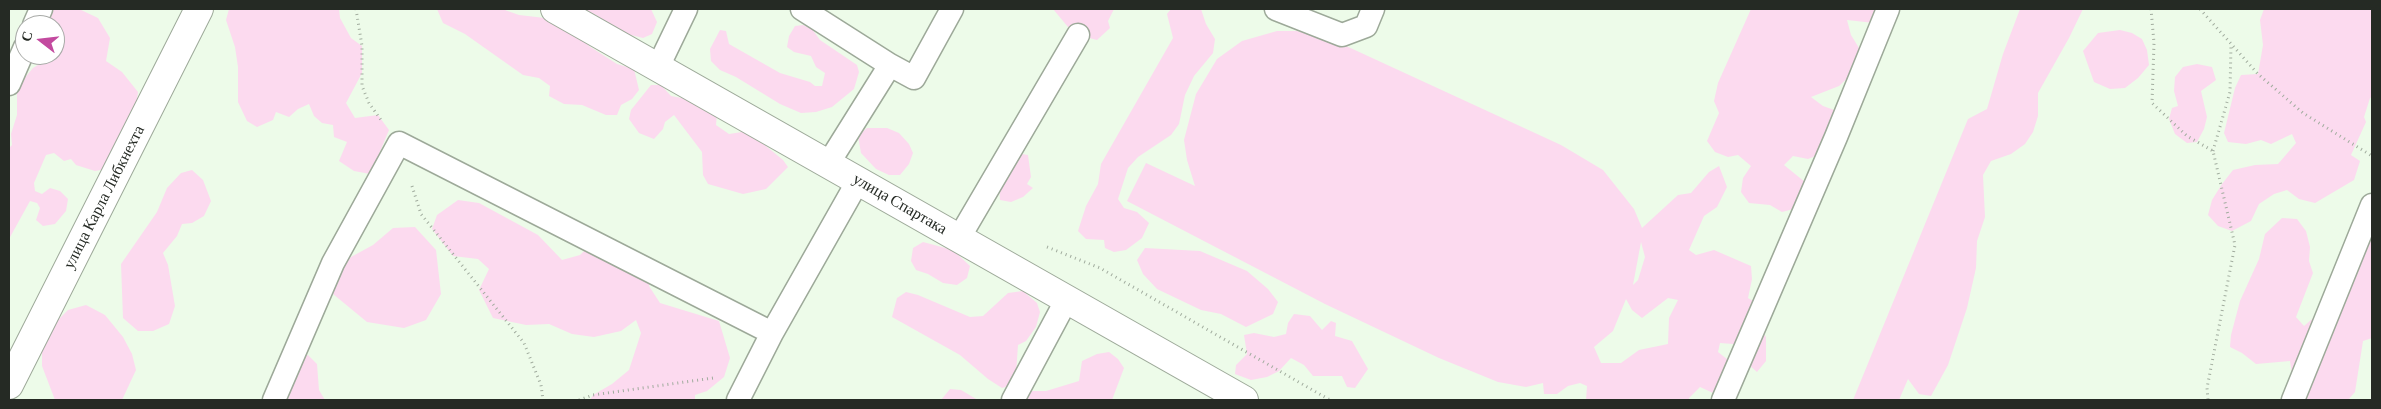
<!DOCTYPE html>
<meta charset="utf-8">
<style>
body{margin:0}
#map{position:relative;width:2381px;height:409px;overflow:hidden;background:#edfbe9;font-family:"Crimson Pro",serif}
canvas{display:block}
.frame{position:absolute;inset:0;border:10px solid #252a24;pointer-events:none}
.north{position:absolute;left:15px;top:15px;width:50px;height:50px;box-sizing:border-box;background:#fff;border:1px solid #a8aaa7;border-radius:50%;rotate:286deg;font-size:14px;font-weight:700;line-height:20px;text-align:center;color:#252a24}
.north::after{content:'';display:block;margin:auto;width:18px;height:22px;background:#c34a9f;clip-path:polygon(50% 0,100% 100%,50% 72%,0 100%)}
</style>
<div id="map">
<canvas width="2381" height="409"></canvas>
<div class="frame"></div>
<div class="north">С</div>
</div>
<script>
const c = document.querySelector('canvas').getContext('2d');
c.lineJoin = 'round';
function fillPath(path, color) {
  c.fillStyle = color;
  c.fill(path, 'evenodd');
}
function shape(rows) {
  const path = new Path2D();
  for (const r of rows) {
    path.moveTo(r[0], r[1]);
    for (let i = 2; i < r.length; i += 2) path.lineTo(r[i], r[i + 1]);
  }
  return path;
}
function stroke(path, color, width, dash) {
  c.strokeStyle = color;
  c.lineWidth = width;
  c.lineCap = dash ? 'butt' : 'round';
  c.setLineDash(dash || []);
  c.stroke(path);
}
function write(font, color, halo, rows, align = 'center') {
  c.font = font + ' "Crimson Pro",serif';
  c.lineWidth = 4.5;
  c.setLineDash([]);
  c.textBaseline = 'middle';
  c.strokeStyle = halo;
  c.fillStyle = color;
  for (const [text, x, y, turn = 0] of rows) {
    c.save();
    c.translate(x, y);
    c.rotate((+turn || 0) * Math.PI / 180);
    c.textAlign = isNaN(turn) ? turn : align;
    if (halo) c.strokeText(text, 0, 0);
    c.fillText(text, 0, 0);
    c.restore();
  }
}
fillPath(shape([
 [79,9,98,18,110,38,106,61,122,72,138,92,135,113,106,169,95,171,76,165,71,159,64,161,54,153,46,155,34,183,35,191,42,194,50,188,60,191,68,199,66,211,55,224,43,226,36,220,40,208,37,203,30,201,9,239,9,148,12,145,11,134,17,115,17,87,33,68,56,54,55,25,48,25,51,10],
 [229,9,339,9,340,18,351,38,362,46,362,73,346,103,355,118,378,115,389,130,379,154,388,164,381,176,354,171,339,161,347,142,334,137,333,125,322,123,314,116,309,104,298,109,289,117,276,112,273,120,257,127,247,121,238,102,238,67,235,47,226,20],
 [437,9,502,9,519,15,545,18,552,23,580,35,589,46,617,64,634,69,639,90,632,99,621,105,617,115,606,115,582,105,564,104,549,96,550,86,539,78,523,75,465,34,443,23],
 [568,9,651,9,657,22,652,34,643,38,619,32,596,15],
 [1053,9,1114,9,1108,21,1110,28,1097,40,1078,35,1068,27],
 [1171,9,1201,9,1206,24,1215,39,1213,53,1194,76,1185,95,1179,124,1171,135,1138,157,1128,168,1118,199,1124,208,1137,212,1149,223,1142,238,1126,250,1114,252,1105,248,1104,240,1086,239,1078,231,1086,206,1098,184,1101,164,1173,38,1167,14],
 [1751,9,1885,9,1874,23,1847,20,1851,35,1859,48,1858,68,1839,86,1811,97,1823,106,1837,111,1823,153,1808,159,1793,156,1784,165,1805,182,1797,208,1782,212,1770,205,1749,203,1741,192,1743,178,1751,166,1738,155,1728,157,1715,152,1707,141,1719,113,1714,101,1718,83],
 [2020,9,2083,9,2069,38,2038,93,2038,116,2033,132,2025,144,2011,154,1991,161,1983,175,1985,217,1977,241,1976,268,1967,308,1948,365,1931,396,1919,394,1908,379,1899,400,1853,400,1968,119,1987,109,2003,54],
 [2264,9,2372,9,2372,97,2370,98,2364,117,2366,122,2351,155,2360,161,2354,180,2315,203,2299,199,2287,190,2274,194,2259,204,2251,221,2232,231,2218,226,2208,215,2212,200,2222,184,2233,170,2255,165,2278,164,2296,143,2292,134,2271,144,2261,140,2246,144,2228,142,2224,133,2235,88,2241,75,2258,74,2263,45,2260,20],
 [803,25,812,29,820,40,857,65,859,72,854,89,832,107,816,112,801,113,780,104,736,77,720,70,711,61,710,49,720,30,726,31,729,44,780,73,810,82,815,86,822,86,825,73,816,67,811,56,794,52,787,47,789,36,795,26],
 [2120,30,2132,33,2142,39,2147,50,2149,65,2138,78,2125,88,2110,89,2094,82,2083,51,2098,33],
 [1277,31,1297,31,1344,45,1561,145,1603,170,1634,209,1642,228,1678,195,1691,193,1709,172,1719,166,1727,187,1717,207,1704,216,1689,250,1696,255,1714,250,1751,266,1752,279,1748,298,1763,307,1760,328,1766,337,1766,361,1757,372,1749,365,1746,345,1720,343,1718,352,1732,363,1724,398,1700,387,1689,398,1689,400,1586,400,1587,386,1580,383,1568,386,1557,394,1544,394,1543,383,1526,387,1498,382,1439,358,1325,304,1127,201,1146,163,1195,186,1187,160,1184,140,1196,94,1217,59,1242,41],
 [1641,242,1645,257,1638,280,1633,285],
 [1668,298,1678,300,1669,318,1668,344,1639,350,1621,363,1601,363,1594,347,1613,331,1626,299,1632,310,1642,318],
 [2197,64,2212,67,2216,80,2201,91,2207,117,2204,129,2197,142,2187,143,2175,134,2169,119,2172,108,2178,106,2174,91,2175,77,2183,67],
 [651,85,661,85,671,96,687,99,717,114,716,125,729,134,742,132,755,137,783,160,788,167,766,189,743,194,708,184,703,175,702,152,674,115,665,122,663,129,654,139,639,133,629,119,631,110],
 [867,128,887,128,899,133,909,144,913,153,909,164,900,175,889,175,876,169,861,153,858,136],
 [1016,153,1028,155,1031,177,1027,184,1033,188,1023,197,1011,202,1000,200,999,182],
 [192,170,203,180,211,201,204,216,192,223,182,224,177,236,163,253,168,265,175,306,169,324,153,331,138,331,123,318,121,264,157,212,167,188,181,173],
 [2372,187,2372,338,2363,341,2355,392,2348,400,2296,400,2290,361,2256,364,2242,353,2230,347,2231,335,2240,301,2259,259,2265,234,2282,218,2297,219,2306,231,2310,247,2309,261,2313,273,2296,317,2304,326,2318,314,2338,317,2351,289,2354,269,2372,221],
 [458,200,479,203,538,235,562,260,580,255,589,246,653,272,649,286,660,303,719,321,730,358,724,377,707,391,695,395,695,400,590,400,593,395,612,384,629,370,641,333,636,320,621,331,594,337,572,334,549,324,526,325,493,318,479,290,489,269,478,259,453,256,432,229,437,215],
 [415,227,436,250,441,294,426,320,404,328,367,322,333,294,336,273,351,257,373,245,393,228],
 [923,242,953,250,970,266,967,278,957,285,943,283,928,274,916,270,911,261,913,248],
 [1145,248,1200,251,1247,271,1268,289,1278,302,1273,314,1246,327,1221,314,1201,310,1157,289,1143,274,1137,260],
 [1023,291,1037,303,1040,312,1036,327,1026,341,1018,345,1016,374,1012,385,1002,388,988,379,960,355,892,317,897,298,906,292,918,295,970,317,983,316,1008,293],
 [86,305,105,315,123,337,132,354,136,370,122,400,55,400,42,366,42,349,50,328,68,310],
 [1294,314,1310,316,1322,330,1331,321,1336,323,1335,336,1352,341,1368,369,1355,388,1347,387,1342,376,1313,376,1304,365,1291,358,1279,371,1267,377,1251,380,1235,374,1236,365,1247,354,1244,335,1254,333,1274,337,1286,334,1288,323],
 [1109,352,1118,359,1124,368,1112,400,1019,400,1026,391,1046,391,1079,381,1082,361,1097,354],
 [308,355,317,364,319,390,325,400,274,400,292,360],
 [950,389,961,390,978,400,941,400]
]), '#fcdaef');
const lane = shape([
 [802,9,890,65],
 [1276,9,1342,35,1366,26,1373,9],
 [34,25,41,9],
 [658,67,686,9],
 [9,84,25,47],
 [828,164,890,65,914,78,952,9],
 [959,238,1078,35],
 [274,400,333,263,399,143,772,333,858,181],
 [738,400,772,333],
 [1013,400,1067,299],
 [1723,400,1836,137,1888,9],
 [2293,400,2372,205]
]);
const street = shape([
 [555,9,1244,400]
]);
const secondary = shape([
 [9,385,199,9]
]);
stroke(lane, '#9da999', 25);
stroke(street, '#9da999', 30);
stroke(secondary, '#9da999', 30);
stroke(shape([
 [356,9,362,46,362,86,369,103,381,120],
 [2151,9,2154,43,2152,103,2187,136,2213,151,2235,245,2207,388,2208,400],
 [2200,9,2258,74,2303,113,2372,156],
 [2213,151,2230,92,2231,44],
 [412,186,421,214,524,343,541,385,543,400],
 [1047,247,1100,268,1330,400],
 [579,400,593,395,713,378]
]), '#a1ac9e', 3, [1, 4]);
stroke(lane, '#fff', 22);
stroke(street, '#fff', 28);
stroke(secondary, '#fff', 28);
write('16px', '#252a24', '#fff', [
 ["улица Карла Либкнехта",104,197,-63],
 ["улица Спартака",900,204,30]
]);
</script>
